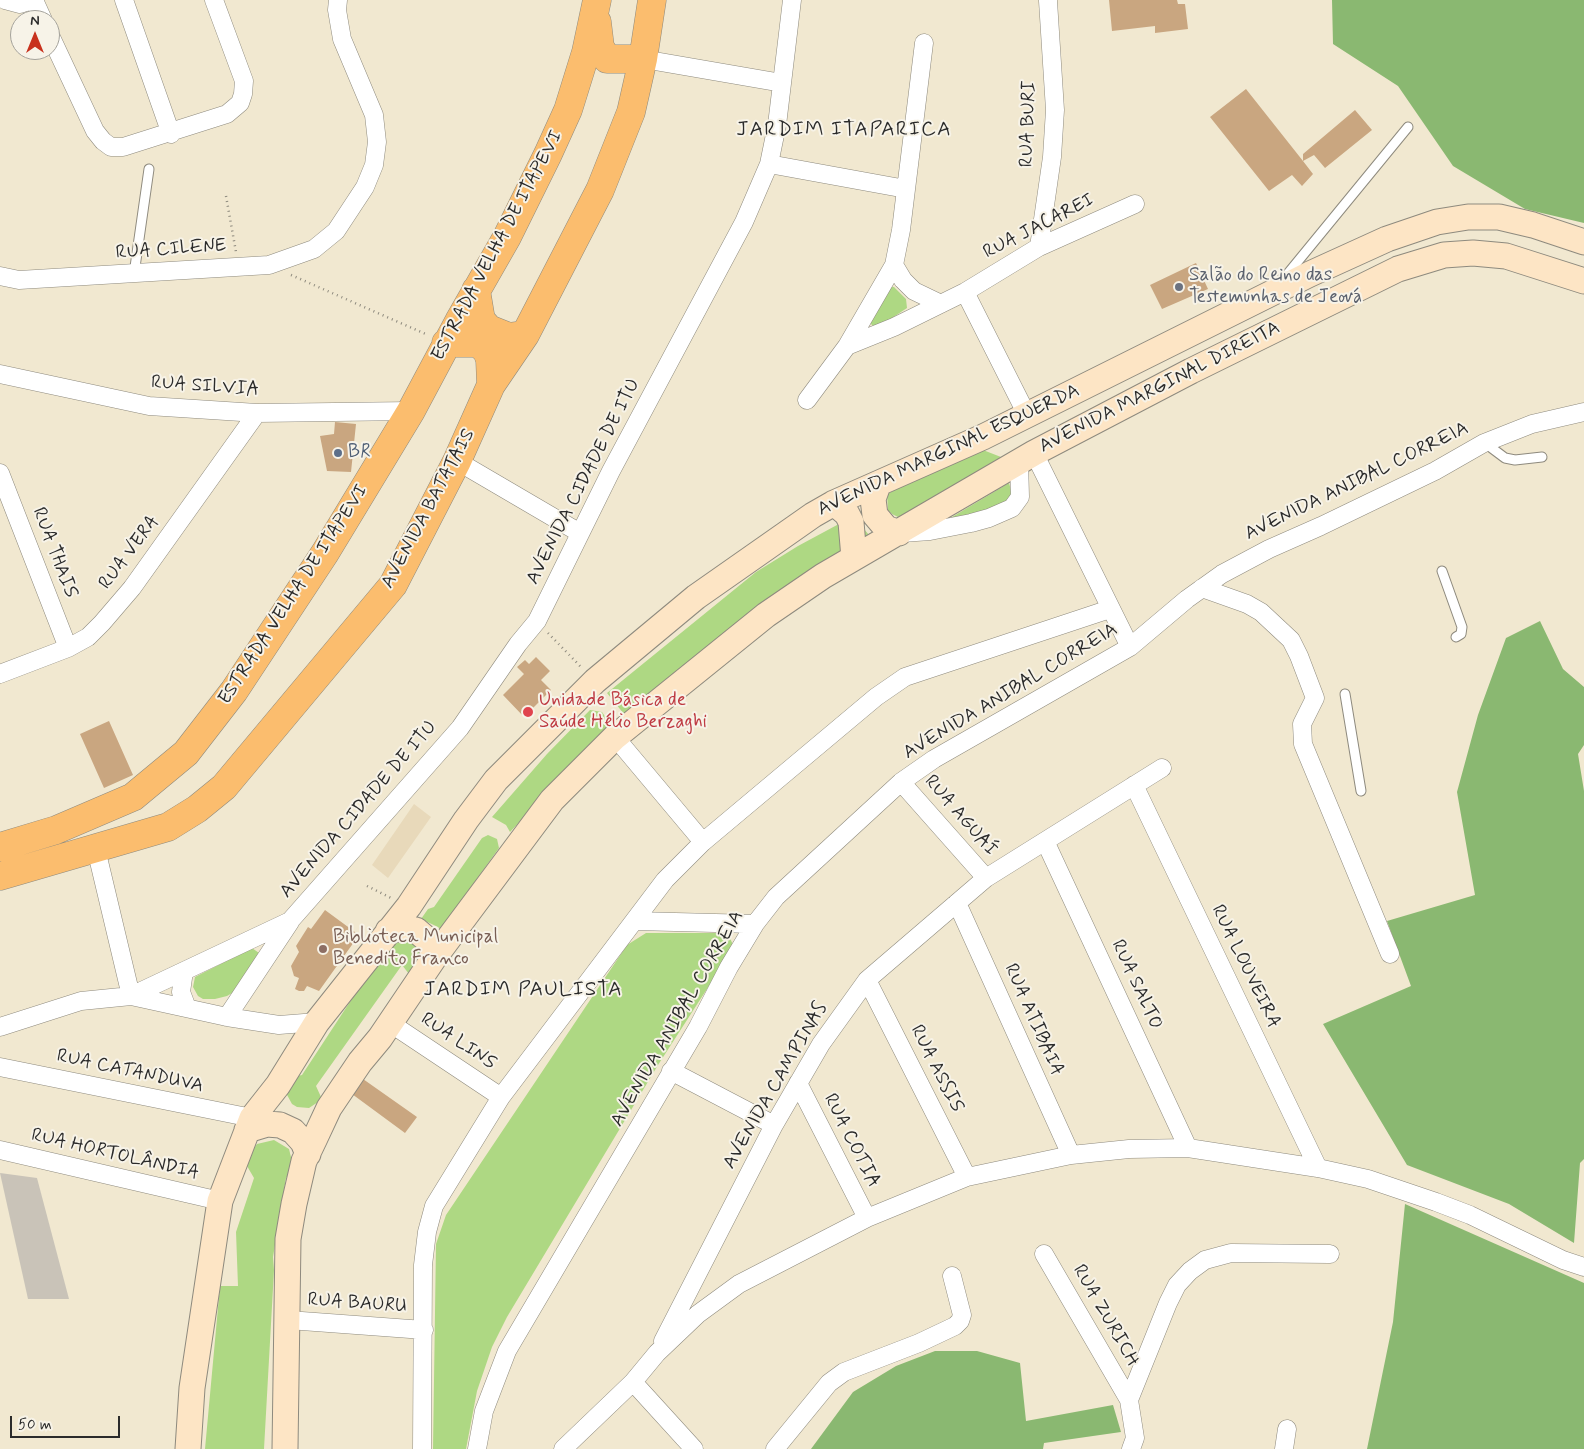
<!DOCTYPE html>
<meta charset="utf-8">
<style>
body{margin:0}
#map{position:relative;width:1584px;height:1449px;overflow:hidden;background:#f1e8d0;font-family:Mynerve,sans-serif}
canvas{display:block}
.north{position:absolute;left:10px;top:10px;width:50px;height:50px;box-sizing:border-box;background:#f7f3e8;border:1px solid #a5a39c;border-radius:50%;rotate:0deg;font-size:14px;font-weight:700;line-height:20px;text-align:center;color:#2b2b2b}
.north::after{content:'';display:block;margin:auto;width:18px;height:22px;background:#c8321e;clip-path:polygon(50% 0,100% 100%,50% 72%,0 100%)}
.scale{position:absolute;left:10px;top:1416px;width:110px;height:22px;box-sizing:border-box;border:2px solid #2b2b2b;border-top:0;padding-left:6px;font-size:15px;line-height:18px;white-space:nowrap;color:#2b2b2b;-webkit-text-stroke:4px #f7f3e8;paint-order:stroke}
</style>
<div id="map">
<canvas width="1584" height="1449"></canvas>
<div class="north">N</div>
<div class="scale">50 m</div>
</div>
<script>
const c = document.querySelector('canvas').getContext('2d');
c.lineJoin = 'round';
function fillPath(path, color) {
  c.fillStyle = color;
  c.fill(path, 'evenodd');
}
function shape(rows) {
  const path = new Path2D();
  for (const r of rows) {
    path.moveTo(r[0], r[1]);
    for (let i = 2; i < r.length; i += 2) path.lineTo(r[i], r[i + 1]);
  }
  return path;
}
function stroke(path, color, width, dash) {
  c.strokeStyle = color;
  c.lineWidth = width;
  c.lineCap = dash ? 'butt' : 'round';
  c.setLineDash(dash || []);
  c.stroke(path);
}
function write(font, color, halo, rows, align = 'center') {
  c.font = font + ' Mynerve,sans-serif';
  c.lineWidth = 4;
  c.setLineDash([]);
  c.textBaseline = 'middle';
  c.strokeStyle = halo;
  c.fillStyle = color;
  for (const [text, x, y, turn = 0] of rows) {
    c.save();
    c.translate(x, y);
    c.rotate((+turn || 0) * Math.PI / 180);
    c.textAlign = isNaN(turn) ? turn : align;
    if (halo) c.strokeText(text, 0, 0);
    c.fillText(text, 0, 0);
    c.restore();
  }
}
fillPath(shape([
 [414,804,431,817,388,878,372,865]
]), '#e8d9ba');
fillPath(shape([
 [0,1173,37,1178,69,1299,28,1299]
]), '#c9c3b8');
fillPath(shape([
 [891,287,894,287,906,299,907,308,880,326,874,327,870,323],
 [983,450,1001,457,902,519,892,514,888,510,887,494,973,451],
 [1009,483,1012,493,1009,504,942,523],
 [863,511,864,529,869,535,724,634,624,714,607,693,756,572,798,546],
 [590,710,602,712,611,725,510,832,506,825,492,817,547,754],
 [488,835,497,839,499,848,448,919,445,934,438,927,421,919,428,909,434,907,482,838],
 [646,933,721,933,729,936,734,947,658,1065,507,1317,492,1347,477,1391,466,1449,433,1449,436,1244,446,1215,627,945],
 [410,940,419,947,419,960,409,974,402,965,316,1086,321,1097,318,1102,309,1108,297,1107,292,1104,286,1093,293,1077,302,1075,380,956,399,941],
 [252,948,259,953,237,990,227,996,215,999,203,999,198,996,193,987,195,977],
 [274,1140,289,1149,292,1161,290,1174,286,1178,273,1257,274,1270,264,1449,205,1449,220,1286,238,1286,236,1232,254,1178,247,1166,251,1152,257,1144]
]), '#aed883');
fillPath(shape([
 [1332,0,1584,0,1584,223,1525,209,1453,166,1398,86,1333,44],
 [1540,621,1563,669,1584,687,1584,745,1578,754,1584,791,1584,1159,1580,1163,1574,1243,1509,1204,1407,1165,1323,1024,1411,986,1387,921,1475,895,1457,792,1478,715,1506,638],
 [1405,1204,1584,1283,1584,1449,1367,1449,1393,1322],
 [935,1351,977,1351,1020,1363,1026,1421,1113,1405,1121,1432,1044,1443,1043,1449,811,1449,853,1392,896,1366]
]), '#8ab871');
fillPath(shape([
 [1109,0,1177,0,1178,4,1185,4,1188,29,1155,33,1155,26,1112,31],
 [1246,89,1303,161,1303,154,1355,110,1372,130,1325,168,1314,155,1303,161,1313,174,1302,186,1292,175,1269,191,1210,117],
 [1196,263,1208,289,1162,309,1150,285],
 [335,422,356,424,351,472,327,471,320,436,334,434],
 [536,657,550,671,541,680,551,690,524,717,503,695,524,674,517,667,525,660,529,664],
 [109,721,133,775,104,788,80,734],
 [325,910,359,935,319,991,307,986,304,991,299,991,295,989,299,978,294,976,291,966,299,952,296,946,308,927,311,929],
 [363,1079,417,1117,405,1133,352,1094]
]), '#c9a680');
const service = shape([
 [134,274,149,169],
 [1285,277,1408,127],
 [1485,443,1505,458,1515,460,1542,457],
 [1442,571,1462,627,1461,634,1456,637],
 [1345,694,1361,791]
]);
const minor = shape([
 [5,0,20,4,32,0],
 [34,0,43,20],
 [124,0,171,134],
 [50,35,95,131,103,141,111,147,123,147,227,114,240,103,243,94,244,81,214,0],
 [643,59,782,83],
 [769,164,906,189],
 [1039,247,1052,157,1055,110,1048,1],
 [894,265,903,280,914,291,939,303],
 [0,276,19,280,269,265,314,249,336,231,365,187,374,165,377,142,374,115,342,39,337,10,338,0],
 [965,292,1027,415],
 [847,346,894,327,965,292,1039,247,1135,204],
 [0,374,149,406,257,413,411,411],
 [807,400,847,346,894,265,901,230,924,43],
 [1034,453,1130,647],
 [457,461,580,533],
 [0,473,68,648],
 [902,533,930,531,971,523,989,518,1012,508,1020,497,1019,461],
 [1202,588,1247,604,1261,612,1291,640,1299,656,1315,698,1302,724,1303,744,1390,954],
 [0,674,68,648,88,637,102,623,132,588,257,413],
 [615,737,703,842],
 [901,782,986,878],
 [1134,785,1318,1168],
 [1045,841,1188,1148],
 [96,849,131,996],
 [957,903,1071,1155],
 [635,921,755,924],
 [184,971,181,992,187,1008],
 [867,980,967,1177],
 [131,996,227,1017,279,1025,317,1022],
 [227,1017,290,922],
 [390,1023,501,1097],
 [0,1027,81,1001,131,996,290,921,460,728,518,644,537,621,611,471,744,222,769,164,777,125,792,0],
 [0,1067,252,1118],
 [671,1071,774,1125],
 [798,1083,867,1218],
 [0,1150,220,1201],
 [1044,1254,1129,1400],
 [288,1320,424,1330],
 [663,1341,774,1125,821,1044,867,980,986,878,1162,768],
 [633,1382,694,1449],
 [422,1449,423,1265,427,1232,434,1206,501,1097,665,880,703,842,876,697,905,677,1110,609],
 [477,1449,484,1411,507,1351,698,1027,729,967,755,924,776,897,901,782,934,759,1130,647,1187,599,1222,574,1269,549,1321,526,1435,471,1484,443,1532,424,1584,412],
 [563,1449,633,1382,657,1353,698,1314,739,1284,867,1218,967,1177,1071,1155,1129,1149,1188,1148,1318,1168,1368,1179,1436,1202,1470,1215,1563,1260,1584,1267],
 [775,1449,829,1383,844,1372,919,1343,955,1326,960,1321,962,1315,952,1276],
 [1131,1449,1135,1438,1129,1400,1168,1303,1177,1285,1190,1271,1205,1260,1231,1253,1330,1254],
 [1284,1449,1287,1429]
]);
const secondary = shape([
 [878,485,873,499,875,515,886,528,899,533],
 [834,503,847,514,851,522,854,558],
 [388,931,404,928,416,930,430,942,434,958],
 [247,1130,267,1124,280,1125,293,1131,303,1142,308,1154],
 [188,1449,192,1388,220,1201,252,1118,278,1085,317,1022,409,906,466,820,496,780,595,681,696,597,813,515,834,503,983,437,1310,274,1387,239,1437,222,1468,217,1499,217,1533,225,1584,242],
 [285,1449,288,1239,294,1204,304,1161,315,1138,329,1108,360,1062,380,1038,434,958,552,800,615,737,766,615,823,576,1034,453,1191,371,1398,269,1444,255,1473,253,1506,256,1584,281]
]);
const primary = shape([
 [597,22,600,47,607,59,643,59],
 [476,290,481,320,489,329,509,337,525,335],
 [446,343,478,343,487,351,490,360,491,385],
 [0,847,56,830,133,797,186,753,234,691,325,553,411,411,459,321,507,237,548,154,568,110,586,52,597,0],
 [0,876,168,827,197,809,224,787,393,585,457,461,491,385,525,335,600,190,631,112,643,59,652,0]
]);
stroke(service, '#8e8a7e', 11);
stroke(minor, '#8e8a7e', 19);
stroke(secondary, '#8e8a7e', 27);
stroke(primary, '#8e8a7e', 29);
stroke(shape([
 [226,196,236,252],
 [291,275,428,335],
 [548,633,581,667],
 [367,886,391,898]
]), '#8e8a7e', 2.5, [1, 4]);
stroke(service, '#fff', 9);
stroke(minor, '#fff', 18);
stroke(secondary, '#fde5c5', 25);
stroke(primary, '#fbbd6e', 28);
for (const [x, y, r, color] of [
 [1179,287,5,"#6b7280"],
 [338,453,5,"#5c6f8a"],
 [528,712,6,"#e0444e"],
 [323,949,5,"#8d6e63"]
]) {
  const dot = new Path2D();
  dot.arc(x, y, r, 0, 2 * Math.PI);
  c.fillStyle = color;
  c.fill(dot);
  stroke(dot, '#f7f3e8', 2);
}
write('19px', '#2b2b2b', '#f7f3e8', [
 ["RUA BURI",1029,124,-88],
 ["RUA JACAREI",1039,227,-27],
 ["ESTRADA VELHA DE ITAPEVI",498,246,-62],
 ["RUA CILENE",171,250,-4],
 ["RUA SILVIA",205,387,4],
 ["AVENIDA MARGINAL DIREITA",1160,388,-27],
 ["AVENIDA MARGINAL ESQUERDA",949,451,-25],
 ["AVENIDA CIDADE DE ITU",584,482,-63],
 ["AVENIDA ANIBAL CORREIA",1357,482,-26],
 ["AVENIDA BATATAIS",429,509,-62],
 ["RUA THAIS",54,553,69],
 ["RUA VERA",130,553,-53],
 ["ESTRADA VELHA DE ITAPEVI",294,595,-57],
 ["AVENIDA ANIBAL CORREIA",1011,692,-31],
 ["AVENIDA CIDADE DE ITU",359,810,-49],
 ["RUA AGUAÍ",960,816,49],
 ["RUA LOUVEIRA",1245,967,64],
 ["RUA SALTO",1136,985,65],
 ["AVENIDA ANIBAL CORREIA",678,1019,-60],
 ["RUA ATIBAIA",1033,1020,66],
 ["RUA LINS",458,1042,34],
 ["RUA ASSIS",936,1069,63],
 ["RUA CATANDUVA",130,1072,12],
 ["AVENIDA CAMPINAS",776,1086,-60],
 ["RUA COTIA",851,1141,63],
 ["RUA HORTOLÂNDIA",115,1155,13],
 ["RUA BAURU",357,1304,4],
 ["RUA ZURICH",1105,1316,60]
]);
write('19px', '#5b616d', '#f7f3e8', [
 ["Salão do Reino das",1189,276],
 ["Testemunhas de Jeová",1189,298]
], 'left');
write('19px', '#4e5e75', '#f7f3e8', [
 ["BR",348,453]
], 'left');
write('19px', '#be3a42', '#f7f3e8', [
 ["Unidade Básica de",539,701],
 ["Saúde Hélio Berzaghi",539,723]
], 'left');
write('19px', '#785e54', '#f7f3e8', [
 ["Biblioteca Municipal",333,938],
 ["Benedito Franco",333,960]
], 'left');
c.letterSpacing = '1px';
write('21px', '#2b2b2b', '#f7f3e8', [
 ["JARDIM ITAPARICA",844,131],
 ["JARDIM PAULISTA",523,991]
]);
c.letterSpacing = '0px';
</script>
